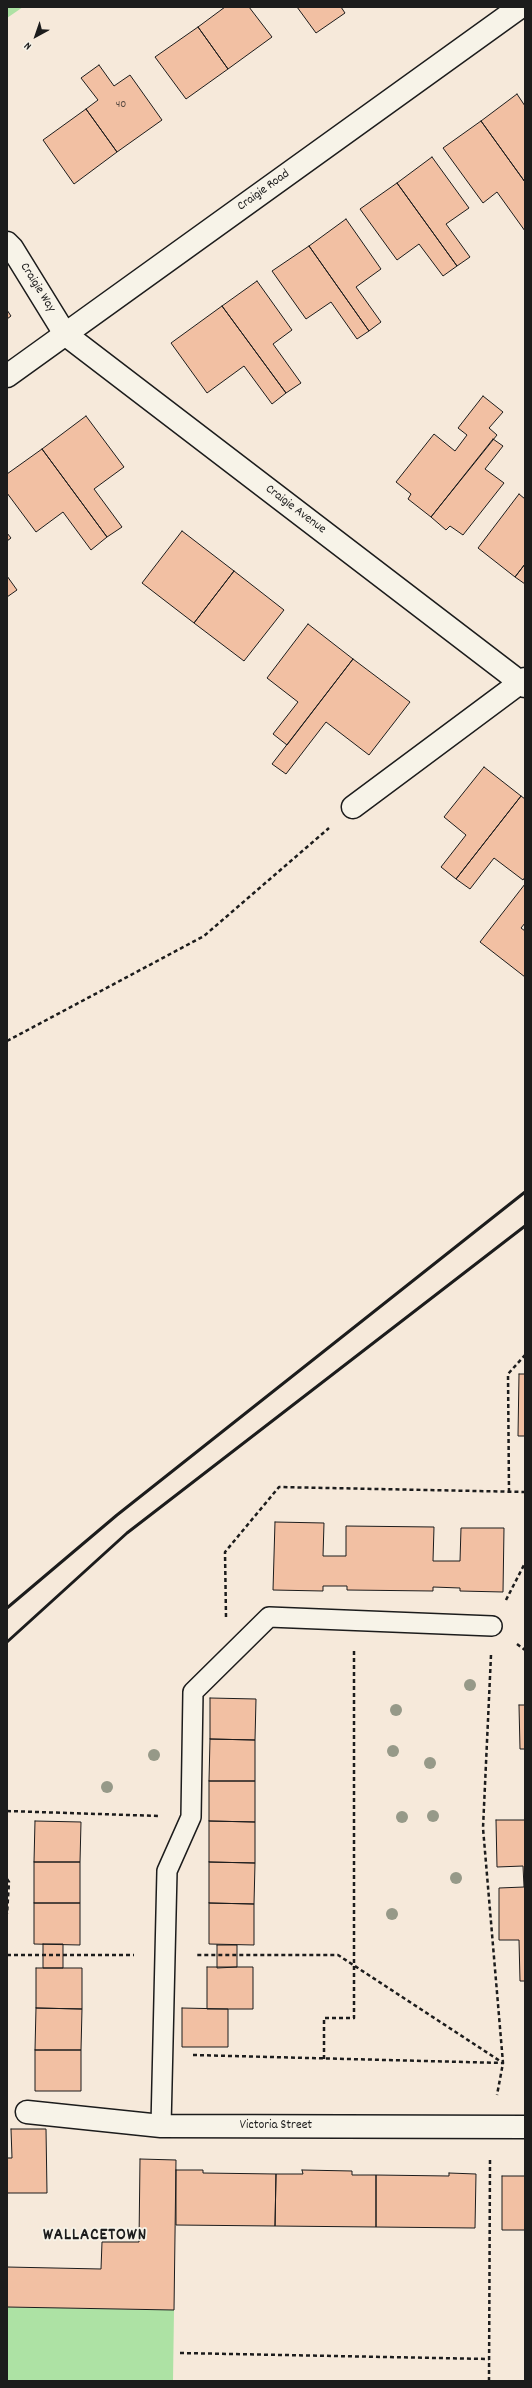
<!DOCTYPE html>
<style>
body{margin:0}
#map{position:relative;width:532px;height:2388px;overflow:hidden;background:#f6e9da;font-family:Dekko,sans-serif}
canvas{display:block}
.frame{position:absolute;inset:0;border:8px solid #1c1c1c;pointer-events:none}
.north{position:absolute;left:16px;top:16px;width:40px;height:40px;-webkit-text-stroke:3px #f7f3e8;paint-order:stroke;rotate:220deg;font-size:11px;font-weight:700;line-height:16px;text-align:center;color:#1c1c1c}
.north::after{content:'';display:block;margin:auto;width:14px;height:18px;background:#1c1c1c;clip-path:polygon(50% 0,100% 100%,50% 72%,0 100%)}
</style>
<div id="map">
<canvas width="532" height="2388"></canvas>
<div class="frame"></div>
<div class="north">N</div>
</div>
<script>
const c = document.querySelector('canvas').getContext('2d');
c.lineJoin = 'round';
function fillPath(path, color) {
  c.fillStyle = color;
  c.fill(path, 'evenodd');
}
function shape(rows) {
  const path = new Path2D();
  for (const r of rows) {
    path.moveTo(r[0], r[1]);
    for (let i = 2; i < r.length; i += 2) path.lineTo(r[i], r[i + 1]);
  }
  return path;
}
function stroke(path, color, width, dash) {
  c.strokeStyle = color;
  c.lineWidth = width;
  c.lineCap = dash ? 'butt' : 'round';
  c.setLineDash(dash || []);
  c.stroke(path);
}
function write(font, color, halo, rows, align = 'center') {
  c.font = font + ' Dekko,sans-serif';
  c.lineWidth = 3.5;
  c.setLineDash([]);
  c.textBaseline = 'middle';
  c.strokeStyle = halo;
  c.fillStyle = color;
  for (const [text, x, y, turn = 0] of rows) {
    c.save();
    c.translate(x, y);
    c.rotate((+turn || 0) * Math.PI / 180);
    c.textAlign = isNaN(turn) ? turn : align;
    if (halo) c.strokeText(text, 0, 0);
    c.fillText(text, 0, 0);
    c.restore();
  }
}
fillPath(shape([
 [7,7,23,7,7,18],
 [7,2307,174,2310,173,2381,7,2381]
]), '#ade2a4');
const building = shape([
 [225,7,249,7,272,37,228,69,198,27,225,7],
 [297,7,341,7,345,13,316,33,297,7],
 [198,27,228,69,186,99,155,57,198,27],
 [99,65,114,86,130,75,162,120,117,152,86,109,98,100,81,78,99,65],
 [517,94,525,106,525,182,481,121,517,94],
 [86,109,117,152,74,184,43,140,86,109],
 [481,121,525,182,525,231,497,192,483,203,443,148,481,121],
 [432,157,469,208,446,224,470,257,457,266,397,183,432,157],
 [397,183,457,266,443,276,419,244,397,260,360,209,397,183],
 [346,219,381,269,356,287,381,322,369,331,309,246,346,219],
 [309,246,369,331,357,339,331,302,306,319,272,271,309,246],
 [257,281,292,330,273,344,301,383,286,393,222,306,257,281],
 [222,306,286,393,272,404,244,366,207,393,171,343,222,306],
 [7,310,11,316,7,319,7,310],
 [483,396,503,412,489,428,497,435,431,517,408,499,411,494,396,482,434,434,455,451,467,435,458,428,483,396],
 [86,416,124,467,94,489,122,527,107,537,42,449,86,416],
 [493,439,503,446,485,469,504,483,463,535,450,526,446,530,431,517,493,439],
 [42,449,107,537,91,550,63,512,36,532,7,493,7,474,42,449],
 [519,494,525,499,525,564,515,577,478,548,519,494],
 [182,531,234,571,194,623,142,583,182,531],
 [7,533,11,538,7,541,7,533],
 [525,564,525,584,515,577,525,564],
 [234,571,284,610,244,661,194,623,234,571],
 [7,576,17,590,7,597,7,576],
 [308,624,353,659,287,745,273,734,298,702,267,678,308,624],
 [353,659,410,702,369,755,326,722,286,774,272,764,353,659],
 [484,767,521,796,456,879,441,867,466,835,444,817,484,767],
 [521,796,525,799,525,877,523,880,494,858,470,889,456,879,521,796],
 [525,884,525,923,521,928,525,931,525,977,480,942,525,884],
 [519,1374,525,1374,525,1436,518,1436,519,1374],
 [275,1522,324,1523,323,1556,346,1556,346,1526,434,1527,433,1561,460,1561,461,1528,504,1528,503,1592,460,1591,460,1588,433,1587,433,1591,347,1590,347,1586,323,1586,323,1591,273,1590,275,1522],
 [210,1698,256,1699,255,1740,210,1739,210,1698],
 [519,1705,525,1705,525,1749,520,1749,519,1705],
 [210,1739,255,1740,255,1781,209,1781,210,1739],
 [209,1781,255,1781,255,1822,209,1821,209,1781],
 [496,1820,525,1820,525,1981,520,1981,519,1940,499,1940,499,1888,524,1887,523,1866,497,1867,496,1820],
 [35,1821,81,1822,80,1862,34,1862,35,1821],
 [209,1821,255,1822,255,1863,209,1862,209,1821],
 [34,1862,80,1862,80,1903,34,1903,34,1862],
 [209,1862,255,1863,254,1904,209,1903,209,1862],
 [34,1903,80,1903,80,1945,34,1944,34,1903],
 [209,1903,254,1904,254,1945,209,1944,209,1903],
 [43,1944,63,1944,63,1968,43,1968,43,1944],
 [217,1945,237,1945,237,1967,217,1968,217,1945],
 [207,1967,253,1967,253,2009,207,2009,207,1967],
 [36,1968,82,1968,82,2009,36,2008,36,1968],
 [36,2008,82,2009,81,2050,35,2050,36,2008],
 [182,2008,228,2009,228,2047,182,2047,182,2008],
 [35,2050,81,2050,81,2091,35,2091,35,2050],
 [11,2129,46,2129,47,2193,7,2193,7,2158,12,2158,11,2129],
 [140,2159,176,2160,174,2310,7,2307,7,2267,101,2269,102,2242,139,2242,140,2159],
 [176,2170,203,2170,203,2173,276,2174,275,2226,176,2225,176,2170],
 [302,2170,352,2171,352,2175,376,2175,376,2227,275,2226,276,2174,303,2174,302,2170],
 [449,2173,476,2174,475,2228,376,2227,376,2175,449,2176,449,2173],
 [502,2176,525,2176,525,2230,502,2230,502,2176]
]);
fillPath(building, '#f2c0a3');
stroke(building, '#1c1c1c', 1);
const service = shape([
 [161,2126,167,1871,191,1817,193,1692,269,1617,492,1626]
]);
const minor = shape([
 [65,334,525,686],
 [353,807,525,679],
 [27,2112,161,2126,525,2127]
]);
const tertiary = shape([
 [7,243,12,248,65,334]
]);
const secondary = shape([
 [7,376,520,7]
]);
stroke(service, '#1c1c1c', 22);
stroke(minor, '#1c1c1c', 25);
stroke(tertiary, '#1c1c1c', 25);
stroke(secondary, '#1c1c1c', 25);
stroke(shape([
 [7,1041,204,936,329,828],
 [509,1492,508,1374,525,1355],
 [506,1600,525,1563],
 [226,1617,225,1552,279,1487,525,1492],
 [517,1644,525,1650],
 [491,1655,483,1828,503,2063,497,2095],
 [7,1811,159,1816],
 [7,1879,9,1882,7,1914],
 [7,1955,134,1955],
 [193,2055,503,2063,338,1955,195,1955],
 [324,2059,324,2018,354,2018,354,1650],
 [180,2353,489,2359],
 [489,2381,490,2159]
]), '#1c1c1c', 2.5, [4, 3]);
stroke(service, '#f7f3e8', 19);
stroke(minor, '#f7f3e8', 22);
stroke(tertiary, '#f7f3e8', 22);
stroke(secondary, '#f7f3e8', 22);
stroke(shape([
 [7,1608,117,1515,525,1192],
 [7,1642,127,1533,525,1226]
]), '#1c1c1c', 3);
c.fillStyle = '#969988';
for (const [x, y] of [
 [470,1685],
 [396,1710],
 [393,1751],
 [154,1755],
 [430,1763],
 [107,1787],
 [433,1816],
 [402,1817],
 [456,1878],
 [392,1914]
]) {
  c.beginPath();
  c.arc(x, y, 6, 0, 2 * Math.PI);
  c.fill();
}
write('11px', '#52453e', null, [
 ["40",121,105]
]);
write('13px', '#1c1c1c', '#f7f3e8', [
 ["Craigie Road",264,191,-36],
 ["Craigie Way",37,288,58],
 ["Craigie Avenue",295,510,37],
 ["Victoria Street",276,2126]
]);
c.letterSpacing = '1px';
write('bold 17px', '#1c1c1c', '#f7f3e8', [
 ["WALLACETOWN",95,2237]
]);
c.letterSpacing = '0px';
</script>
